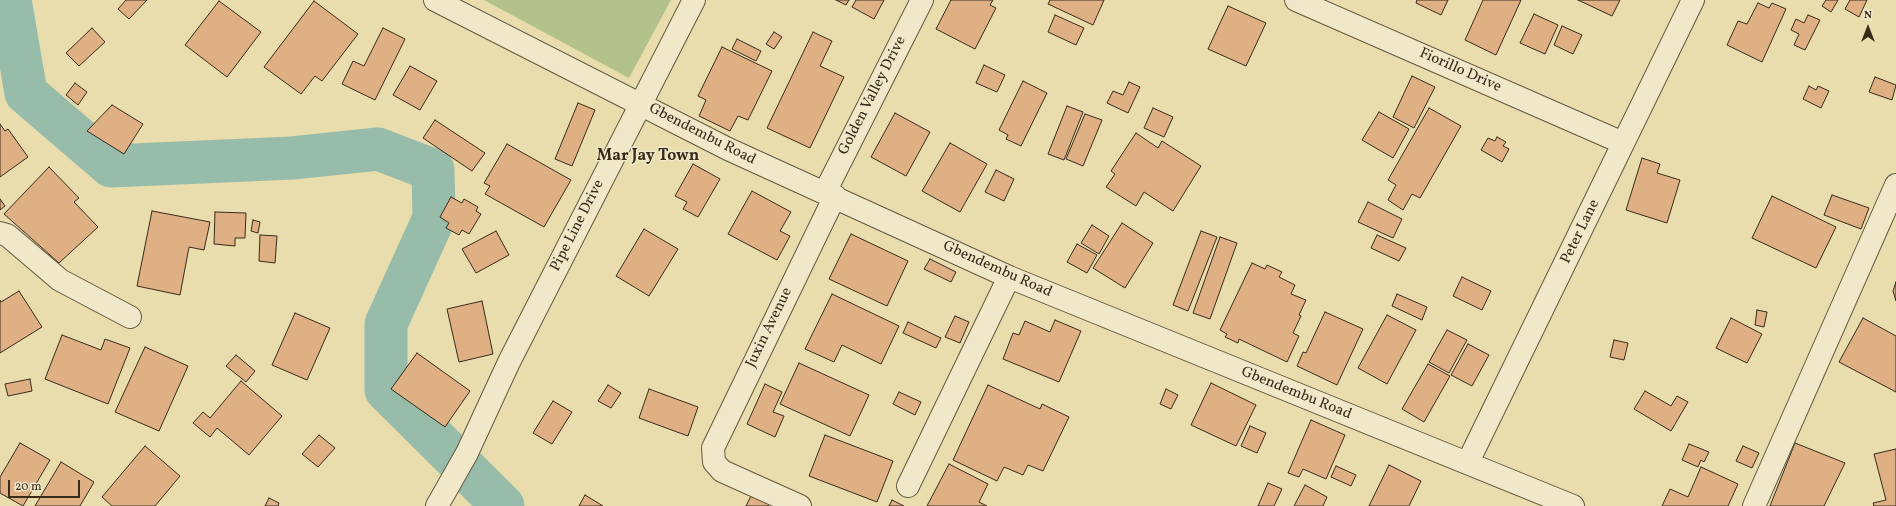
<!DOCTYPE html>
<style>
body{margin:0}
#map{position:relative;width:1896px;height:506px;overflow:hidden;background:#e9dcad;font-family:Vollkorn,serif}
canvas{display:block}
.north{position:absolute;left:1848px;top:8px;width:40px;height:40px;-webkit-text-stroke:3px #f1e8ca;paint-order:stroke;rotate:0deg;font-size:11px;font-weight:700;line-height:16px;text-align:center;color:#382b1a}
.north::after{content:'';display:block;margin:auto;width:14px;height:18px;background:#382b1a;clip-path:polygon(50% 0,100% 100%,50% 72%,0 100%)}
.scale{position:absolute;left:8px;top:480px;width:72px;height:18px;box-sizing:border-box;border:2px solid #382b1a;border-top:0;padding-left:5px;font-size:12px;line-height:14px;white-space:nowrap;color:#382b1a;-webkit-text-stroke:3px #f1e8ca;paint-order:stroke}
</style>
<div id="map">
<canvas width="1896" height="506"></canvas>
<div class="north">N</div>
<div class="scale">20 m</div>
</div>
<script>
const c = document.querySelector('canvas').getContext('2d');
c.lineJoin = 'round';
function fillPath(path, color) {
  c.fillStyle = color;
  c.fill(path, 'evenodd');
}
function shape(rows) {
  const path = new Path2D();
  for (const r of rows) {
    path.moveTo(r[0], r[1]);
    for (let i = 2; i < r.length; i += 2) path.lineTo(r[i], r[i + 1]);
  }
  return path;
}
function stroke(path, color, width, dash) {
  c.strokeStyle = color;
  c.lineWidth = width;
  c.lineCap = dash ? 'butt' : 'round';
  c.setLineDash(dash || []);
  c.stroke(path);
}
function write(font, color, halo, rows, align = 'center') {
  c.font = font + ' Vollkorn,serif';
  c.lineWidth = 3;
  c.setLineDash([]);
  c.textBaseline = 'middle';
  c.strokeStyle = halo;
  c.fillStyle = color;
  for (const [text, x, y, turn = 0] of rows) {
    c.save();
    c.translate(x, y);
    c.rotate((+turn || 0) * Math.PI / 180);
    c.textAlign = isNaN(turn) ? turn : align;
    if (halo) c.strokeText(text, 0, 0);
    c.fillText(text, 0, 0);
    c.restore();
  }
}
fillPath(shape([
 [484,0,671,0,629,78]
]), '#b3c18d');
stroke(shape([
 [10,0,26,93,111,166,292,158,378,149,433,170,434,218,386,324,386,390,503,506]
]), '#97bcaa', 43);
const building = shape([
 [126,0,147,0,129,19,118,9,126,0],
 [836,0,849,0,846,5,836,0],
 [856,0,884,0,874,19,852,7,856,0],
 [951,0,993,0,990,5,996,8,975,49,936,29,951,0],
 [1050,0,1104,0,1093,25,1048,4,1050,0],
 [1417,0,1448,0,1441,15,1416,3,1417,0],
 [1483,0,1521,0,1496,55,1465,40,1483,0],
 [1578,0,1620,0,1612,16,1578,0],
 [1826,0,1838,0,1831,12,1822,6,1826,0],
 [1850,0,1867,0,1859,17,1845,9,1850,0],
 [219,1,261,32,227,77,185,45,219,1],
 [314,1,358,34,322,81,315,76,301,94,264,67,314,1],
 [1758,3,1769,8,1772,3,1786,9,1762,62,1727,45,1738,21,1747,24,1758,3],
 [1228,6,1266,23,1246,66,1208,49,1228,6],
 [1534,14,1558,25,1545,54,1520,43,1534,14],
 [1055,15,1084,28,1076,45,1048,32,1055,15],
 [1808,15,1820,20,1805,50,1794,45,1799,34,1791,30,1796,19,1804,23,1808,15],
 [1562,26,1582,35,1573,54,1554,45,1562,26],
 [92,28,105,42,79,66,66,53,92,28],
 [383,28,405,39,375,100,342,84,353,61,364,66,383,28],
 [774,32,782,37,774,49,766,44,774,32],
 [813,32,832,41,820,66,844,77,810,148,767,128,813,32],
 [737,39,761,51,756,61,732,49,737,39],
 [722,47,772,71,748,120,738,116,730,131,699,116,706,100,698,96,722,47],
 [984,65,1005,75,997,92,976,83,984,65],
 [410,66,437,81,420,110,393,95,410,66],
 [1412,76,1435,87,1414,128,1393,117,1412,76],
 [1875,77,1896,85,1892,100,1869,92,1875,77],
 [1023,81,1047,93,1021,146,1006,139,1008,135,999,130,1023,81],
 [1129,82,1140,87,1128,113,1107,103,1113,91,1123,95,1129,82],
 [75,83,87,92,78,105,66,95,75,83],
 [1809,86,1816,90,1818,86,1829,91,1821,108,1803,99,1809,86],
 [578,103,595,110,572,166,555,159,578,103],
 [112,105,143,124,124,154,87,131,112,105],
 [1067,106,1083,112,1064,160,1048,154,1067,106],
 [1153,108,1173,117,1164,137,1144,128,1153,108],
 [1429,108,1461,126,1420,198,1412,194,1403,210,1388,200,1396,185,1388,180,1429,108],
 [1379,112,1409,129,1393,158,1362,140,1379,112],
 [895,113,930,132,906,176,871,157,895,113],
 [1085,114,1102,120,1083,166,1066,159,1085,114],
 [435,120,485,153,472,171,423,138,435,120],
 [0,124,5,131,8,129,28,157,0,177,0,124],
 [1136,133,1158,148,1162,141,1201,166,1173,211,1144,192,1136,206,1106,187,1115,174,1111,171,1136,133],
 [1497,137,1506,142,1503,146,1509,149,1502,162,1481,150,1488,138,1495,141,1497,137],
 [950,143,987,164,960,212,922,191,950,143],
 [507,144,571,180,544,227,485,194,490,186,484,183,507,144],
 [1642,158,1660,164,1657,173,1680,180,1667,223,1626,210,1642,158],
 [693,164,720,179,698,217,683,209,687,202,675,196,693,164],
 [49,167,79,198,74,202,98,227,59,263,4,214,49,167],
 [996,170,1014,179,1004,201,985,192,996,170],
 [752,191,791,212,780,231,790,236,777,260,728,234,752,191],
 [1832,195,1869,208,1861,229,1824,215,1832,195],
 [1772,196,1836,227,1816,268,1752,238,1772,196],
 [451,197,462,203,464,199,478,207,476,211,481,214,469,234,462,230,459,235,446,228,449,223,440,217,451,197],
 [0,199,5,206,0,210,0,199],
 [1368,202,1402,219,1393,238,1358,222,1368,202],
 [152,211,210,222,204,250,189,247,180,295,137,286,152,211],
 [215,212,246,213,245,238,235,238,235,246,214,244,215,212],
 [253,220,260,222,258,233,251,231,253,220],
 [1122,223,1153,243,1125,288,1093,268,1122,223],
 [1092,225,1109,236,1099,254,1081,243,1092,225],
 [644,229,678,249,649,296,616,276,644,229],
 [496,231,509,255,476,273,462,249,496,231],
 [1201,231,1217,237,1188,311,1173,305,1201,231],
 [851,234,908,261,887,306,829,279,851,234],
 [260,235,277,236,275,263,259,261,260,235],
 [1377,235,1406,248,1399,261,1371,248,1377,235],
 [1220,237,1237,243,1210,319,1193,313,1220,237],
 [1077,244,1097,255,1087,273,1067,262,1077,244],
 [930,259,956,272,951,282,924,269,930,259],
 [1252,263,1265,269,1267,265,1282,272,1279,277,1295,285,1291,294,1306,300,1299,315,1301,316,1293,333,1299,336,1287,362,1239,339,1238,343,1225,337,1227,334,1220,330,1252,263],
 [1462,277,1491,291,1482,310,1453,296,1462,277],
 [1896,282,1896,301,1893,291,1896,282],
 [19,291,42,327,0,353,0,300,1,302,19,291],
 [832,294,899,326,881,364,842,345,834,362,805,349,832,294],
 [1397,294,1427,307,1422,320,1392,306,1397,294],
 [482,301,493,354,459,362,447,309,482,301],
 [1757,310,1767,312,1764,327,1755,325,1757,310],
 [1325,312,1363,329,1337,385,1297,366,1303,352,1306,353,1325,312],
 [295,313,330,328,307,380,272,365,295,313],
 [1387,315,1416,330,1387,384,1358,368,1387,315],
 [955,316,969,322,960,343,945,337,955,316],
 [1731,318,1762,334,1747,363,1716,348,1731,318],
 [1863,318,1896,336,1896,392,1839,362,1863,318],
 [1055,320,1081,331,1059,382,1003,359,1013,333,1019,335,1025,321,1050,332,1055,320],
 [908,322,941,338,936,348,903,333,908,322],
 [1447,330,1467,340,1449,373,1429,362,1447,330],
 [62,335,101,350,105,339,130,348,108,404,45,379,62,335],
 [1614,340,1628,343,1624,360,1610,357,1614,340],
 [1468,344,1489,355,1472,386,1451,375,1468,344],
 [145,347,188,366,159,431,115,412,145,347],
 [417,353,470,391,445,427,391,389,417,353],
 [236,355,255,371,246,382,226,366,236,355],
 [799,363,869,395,850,436,780,404,799,363],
 [1428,364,1450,376,1424,422,1402,409,1428,364],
 [30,379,32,391,8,396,5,384,30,379],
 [241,381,282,416,249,455,217,428,210,437,193,423,203,412,210,418,241,381],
 [1211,383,1256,405,1236,446,1191,425,1211,383],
 [765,384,782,392,773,412,784,416,775,437,747,424,765,384],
 [608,385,621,393,611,408,598,401,608,385],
 [988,385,1040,409,1042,404,1069,417,1043,471,1028,465,1023,475,1004,467,997,481,953,460,988,385],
 [649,389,698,407,688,436,639,418,649,389],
 [1166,389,1178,395,1171,409,1160,404,1166,389],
 [1645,391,1671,406,1677,396,1688,402,1671,431,1634,409,1645,391],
 [899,392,921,402,915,415,893,404,899,392],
 [553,401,572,412,552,444,533,433,553,401],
 [1311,420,1345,435,1326,479,1303,469,1299,477,1288,473,1311,420],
 [1250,426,1266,433,1257,453,1241,446,1250,426],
 [319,435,335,448,318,467,302,454,319,435],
 [825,435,893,461,877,502,809,476,825,435],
 [20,443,50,460,23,506,0,493,0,477,20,443],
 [1795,443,1845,463,1824,506,1770,506,1795,443],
 [1689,444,1709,452,1704,462,1701,460,1698,467,1682,460,1689,444],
 [145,446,180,476,155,506,112,506,102,497,145,446],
 [1743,446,1759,453,1752,468,1736,461,1743,446],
 [1896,449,1896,506,1874,506,1873,503,1886,500,1874,454,1896,449],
 [61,462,94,482,80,506,35,506,61,462],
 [949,464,988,484,979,502,987,506,927,506,949,464],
 [1389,465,1421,481,1409,506,1369,506,1389,465],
 [1336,466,1356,475,1351,486,1331,477,1336,466],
 [1701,467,1738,484,1728,506,1662,506,1670,489,1688,497,1701,467],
 [1268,483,1282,489,1274,506,1258,506,1268,483],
 [1305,485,1327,497,1323,506,1294,506,1305,485],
 [752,494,769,504,768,506,746,506,752,494],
 [585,495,603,506,579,506,585,495],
 [269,498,279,503,278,506,265,506,269,498],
 [892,500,904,506,889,506,892,500]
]);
fillPath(building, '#e0b085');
stroke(building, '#382b1a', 1);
const minor = shape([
 [435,0,728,149,1009,277,1573,506],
 [1296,0,1623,143],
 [825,192,922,0],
 [0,233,7,235,60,280,130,317],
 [1468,462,1693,0],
 [908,486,1009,277],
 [437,506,467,453,509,362,694,0],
 [800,506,722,471,714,462,713,448,835,196],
 [1754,506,1896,185]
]);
stroke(minor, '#64573f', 24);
stroke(minor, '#f1e8ca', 22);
write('15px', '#382b1a', '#f1e8ca', [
 ["Fiorillo Drive",1460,71,24],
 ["Golden Valley Drive",873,96,-63],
 ["Gbendembu Road",702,135,27],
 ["Pipe Line Drive",578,226,-63],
 ["Peter Lane",1581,232,-64],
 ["Gbendembu Road",997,270,24],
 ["Juxin Avenue",770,328,-64],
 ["Gbendembu Road",1296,394,22]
]);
write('bold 16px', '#382b1a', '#f1e8ca', [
 ["Mar Jay Town",648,157]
]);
</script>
